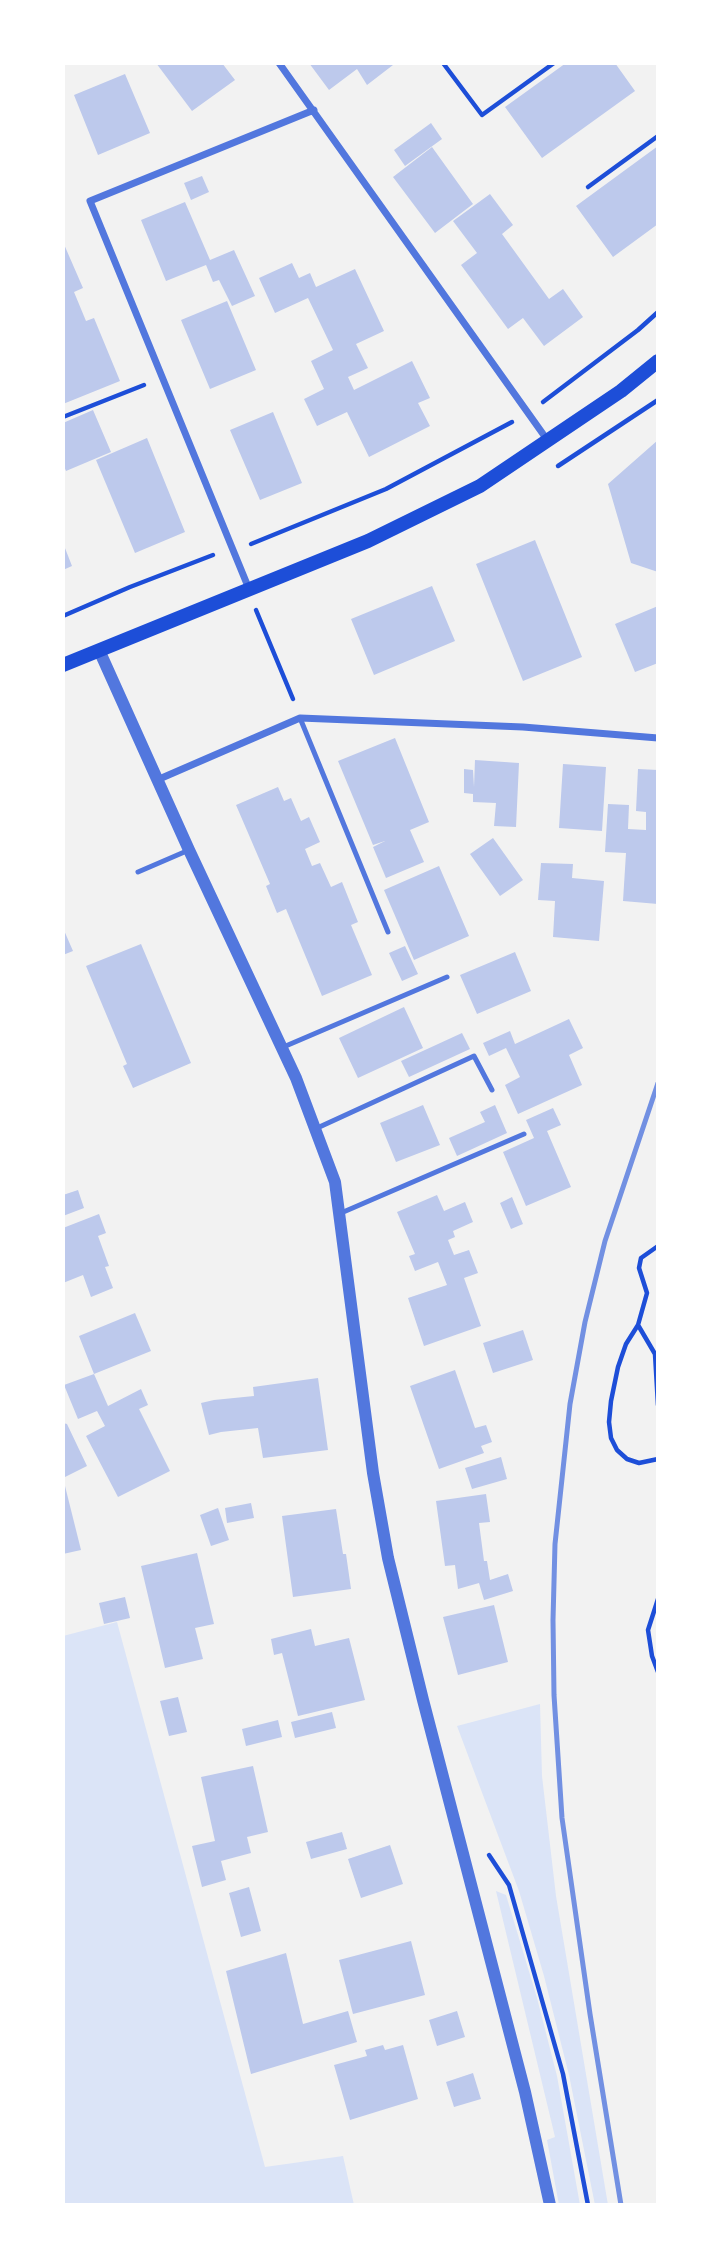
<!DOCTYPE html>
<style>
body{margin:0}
#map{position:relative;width:721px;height:2268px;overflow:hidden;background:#f2f2f2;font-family:Georgia,serif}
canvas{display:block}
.frame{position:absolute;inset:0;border:65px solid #fff;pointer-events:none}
</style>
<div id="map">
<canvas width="721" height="2268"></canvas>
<div class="frame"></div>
</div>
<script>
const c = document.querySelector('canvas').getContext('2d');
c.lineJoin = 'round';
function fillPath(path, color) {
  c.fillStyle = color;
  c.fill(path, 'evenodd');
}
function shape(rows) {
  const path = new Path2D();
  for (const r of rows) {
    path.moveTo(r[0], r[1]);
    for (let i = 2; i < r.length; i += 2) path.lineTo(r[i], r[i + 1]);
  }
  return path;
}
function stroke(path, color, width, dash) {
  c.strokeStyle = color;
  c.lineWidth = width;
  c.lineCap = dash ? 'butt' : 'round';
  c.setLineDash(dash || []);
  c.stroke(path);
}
fillPath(shape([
 [117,1622,265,2167,343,2156,354,2205,63,2205,63,1636],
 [540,1704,542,1776,556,1896,608,2205,595,2205,569,2075,544,1976,519,1891,457,1726],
 [496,1891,506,1895,537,1998,557,2076,580,2205,559,2205,547,2140,555,2137]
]), '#dbe4f7');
fillPath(shape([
 [156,63,222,63,235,80,192,111],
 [309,63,391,63,393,65,367,85,357,69,329,90],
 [566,63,615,63,635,91,542,158,505,107],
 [125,74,150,133,98,155,74,95],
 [431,123,442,139,405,166,394,150],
 [658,146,658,224,613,257,576,206],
 [432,147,473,204,435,233,393,177],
 [202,176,209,192,191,200,184,183],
 [490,194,513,225,502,234,549,299,563,289,583,317,544,346,523,318,508,329,461,265,477,253,453,221],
 [185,202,210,260,234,250,255,296,232,306,219,280,213,282,206,265,166,281,141,220],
 [63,242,83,288,74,292,86,321,94,318,120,381,63,404],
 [292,263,299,278,310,273,316,287,355,269,384,331,356,344,368,368,348,377,354,390,412,361,430,398,418,403,430,426,369,457,347,412,317,426,304,399,324,389,311,361,333,350,308,298,275,313,259,278],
 [227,301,256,370,210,389,181,320],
 [93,410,111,452,66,471,63,464,63,423],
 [273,412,302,483,260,500,230,430],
 [147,438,185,532,135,553,96,460],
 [658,440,658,572,631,563,608,484],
 [535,540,582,657,523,681,476,564],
 [63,543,72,566,63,570],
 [432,586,455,641,374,675,351,619],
 [658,606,658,663,635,672,615,624],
 [395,738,429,822,410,830,424,862,386,878,373,847,385,841,373,845,338,761],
 [475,760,519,763,516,827,494,826,496,803,473,802,473,794,464,793,464,769,473,770,474,787],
 [563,764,606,767,602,831,559,828],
 [638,769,658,770,658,904,623,901,626,853,605,852,608,804,629,805,628,829,646,830,646,812,636,811],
 [278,787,284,801,291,798,301,821,309,817,320,842,305,849,312,866,320,863,331,887,342,882,358,922,351,925,372,975,322,996,286,909,277,913,266,886,270,884,236,805],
 [493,838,523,880,500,896,470,854],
 [541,863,573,864,572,878,604,881,599,941,553,937,555,901,538,900],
 [439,866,469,936,414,960,384,890],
 [63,928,73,951,63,955],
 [141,944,191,1063,133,1088,123,1066,127,1064,86,966],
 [405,946,418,974,402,981,389,953],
 [515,952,531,991,477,1014,460,975],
 [404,1007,423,1048,358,1078,339,1038],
 [569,1019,583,1048,569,1055,582,1085,518,1114,505,1085,520,1077,506,1048,489,1056,483,1043,510,1031,515,1044],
 [462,1033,470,1049,409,1077,401,1061],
 [423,1105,440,1145,396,1162,380,1123],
 [495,1105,507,1133,457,1156,449,1138,485,1122,480,1112],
 [553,1108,561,1125,547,1131,571,1187,526,1206,503,1152,534,1138,526,1120],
 [78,1190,84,1208,63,1216,63,1195],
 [437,1195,444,1211,465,1202,473,1222,453,1231,455,1237,448,1240,454,1255,469,1250,478,1273,464,1278,481,1326,424,1346,408,1298,447,1285,438,1262,415,1271,409,1256,415,1254,397,1212],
 [512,1197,523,1224,511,1229,500,1203],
 [99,1214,106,1233,98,1236,109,1266,105,1267,113,1288,91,1297,83,1275,63,1283,63,1228],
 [135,1313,151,1351,94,1374,79,1336],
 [523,1330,533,1360,493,1373,483,1343],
 [455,1370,475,1428,486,1425,492,1442,481,1446,484,1453,439,1469,410,1386],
 [94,1374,108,1406,141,1389,148,1405,139,1409,170,1471,118,1497,86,1436,105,1426,97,1411,78,1419,64,1385],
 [318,1378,328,1450,263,1458,258,1428,221,1432,209,1435,201,1403,214,1400,254,1396,253,1387],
 [63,1423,67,1424,87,1466,63,1478],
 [501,1457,507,1479,472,1489,465,1468],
 [63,1478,81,1550,63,1554],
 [486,1494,490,1522,479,1523,484,1561,487,1561,490,1580,508,1574,513,1591,484,1600,479,1583,458,1589,455,1565,445,1566,436,1501],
 [251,1503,254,1518,227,1523,225,1508],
 [218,1508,229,1540,211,1546,200,1515],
 [336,1509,343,1554,346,1554,351,1589,293,1597,282,1516],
 [197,1553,214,1624,195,1628,203,1659,165,1668,141,1566],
 [125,1597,130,1618,104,1624,99,1603],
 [494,1605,508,1662,458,1675,443,1617],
 [311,1629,315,1646,349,1638,365,1700,298,1716,282,1653,274,1655,271,1639],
 [178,1697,187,1732,169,1736,160,1701],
 [332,1712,336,1728,295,1738,291,1722],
 [278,1720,282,1737,246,1746,242,1729],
 [253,1766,268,1832,247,1837,251,1853,221,1861,226,1880,202,1887,192,1846,215,1841,201,1777],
 [342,1832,347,1849,311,1859,306,1842],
 [390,1845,403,1884,361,1898,348,1859],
 [249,1887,261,1931,241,1937,229,1893],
 [411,1941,425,1995,353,2014,339,1960],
 [286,1953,303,2024,348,2011,357,2042,251,2074,226,1971],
 [457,2011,465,2037,437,2046,429,2020],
 [383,2045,385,2050,403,2045,418,2099,350,2120,334,2065,367,2056,365,2050],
 [473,2073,481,2099,454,2107,446,2082]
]), '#bdc9ec');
stroke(shape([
 [443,63,482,115,554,63],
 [588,187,658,136],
 [543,402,638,330,658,312],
 [63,417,144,385],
 [558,466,658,400],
 [251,544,386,489,512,422],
 [256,610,293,699],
 [63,616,130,587,213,555],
 [658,1246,641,1258,639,1268,647,1293,638,1325,655,1354,658,1405],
 [638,1325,626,1344,618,1367,611,1401,609,1422,611,1438,617,1450,627,1459,639,1463,658,1459],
 [658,1599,648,1630,652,1656,658,1672],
 [489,1855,509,1885,563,2074,588,2205]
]), '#1d4ed8', 4.5);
stroke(shape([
 [300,718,388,932],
 [138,872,189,850],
 [281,1048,447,977],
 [315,1129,474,1056,492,1090],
 [341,1213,524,1134]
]), '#5277de', 5);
stroke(shape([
 [279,63,548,441],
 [249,589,90,201,314,110],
 [157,780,300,718,523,727,658,738]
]), '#5277de', 7);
stroke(shape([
 [99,650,189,850,296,1078,335,1182,373,1473,388,1558,423,1700,525,2092,550,2205]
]), '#5277de', 12);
stroke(shape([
 [63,665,368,541,480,486,621,391,658,361]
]), '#1d4ed8', 14);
stroke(shape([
 [621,2205,590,2014,562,1818,554,1695,553,1620,555,1544,570,1404,585,1322,605,1241,658,1083]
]), '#7290e2', 5);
</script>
